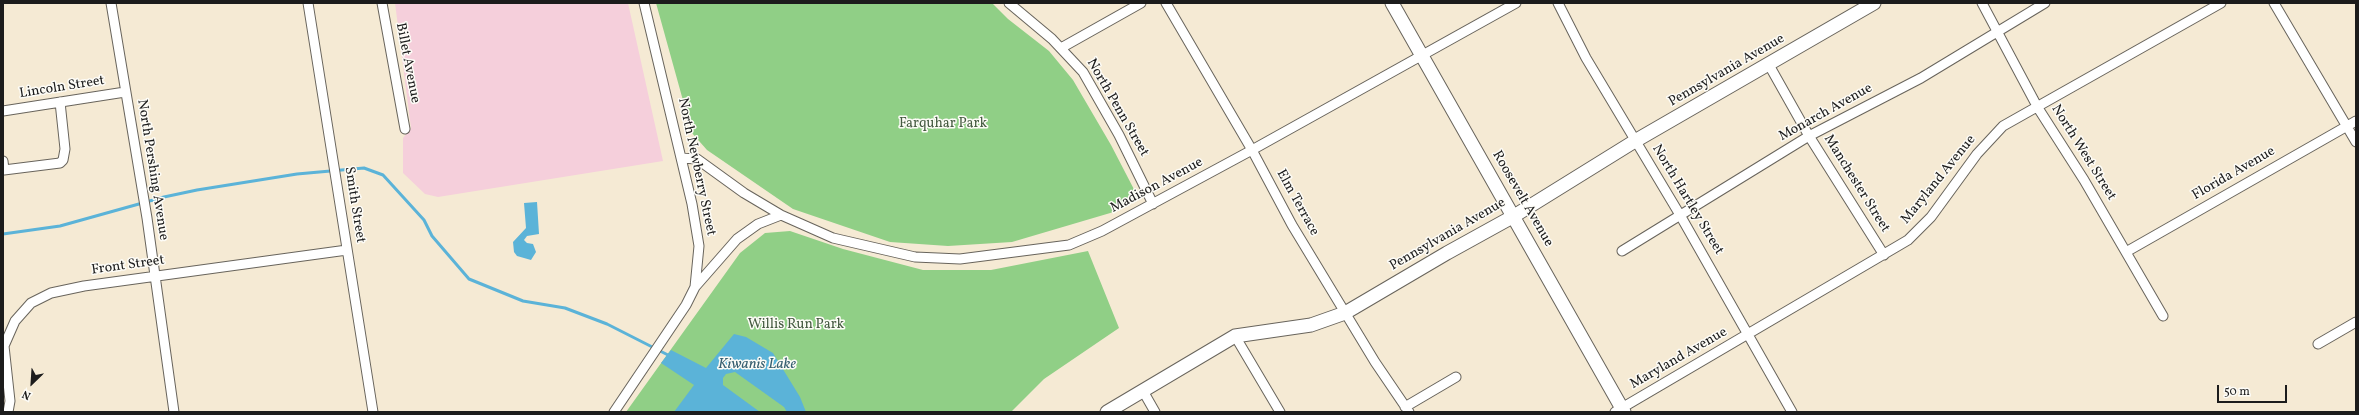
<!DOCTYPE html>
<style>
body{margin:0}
#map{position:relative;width:2359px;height:415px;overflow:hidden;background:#f5ead4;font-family:Vollkorn,serif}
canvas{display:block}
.frame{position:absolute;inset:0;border:4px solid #1c1c1c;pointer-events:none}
.north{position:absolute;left:12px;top:363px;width:40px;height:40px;-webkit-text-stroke:3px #fdfcf7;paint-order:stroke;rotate:205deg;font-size:11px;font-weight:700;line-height:16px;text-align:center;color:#1c1c1c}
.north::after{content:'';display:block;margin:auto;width:14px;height:18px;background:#1c1c1c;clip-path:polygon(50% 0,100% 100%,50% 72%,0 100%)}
.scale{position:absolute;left:2217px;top:385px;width:70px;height:18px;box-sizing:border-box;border:2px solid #1c1c1c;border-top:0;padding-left:5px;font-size:12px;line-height:14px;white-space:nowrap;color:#1c1c1c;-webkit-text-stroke:3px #fdfcf7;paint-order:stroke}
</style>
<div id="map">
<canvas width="2359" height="415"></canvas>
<div class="frame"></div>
<div class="north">N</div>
<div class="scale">50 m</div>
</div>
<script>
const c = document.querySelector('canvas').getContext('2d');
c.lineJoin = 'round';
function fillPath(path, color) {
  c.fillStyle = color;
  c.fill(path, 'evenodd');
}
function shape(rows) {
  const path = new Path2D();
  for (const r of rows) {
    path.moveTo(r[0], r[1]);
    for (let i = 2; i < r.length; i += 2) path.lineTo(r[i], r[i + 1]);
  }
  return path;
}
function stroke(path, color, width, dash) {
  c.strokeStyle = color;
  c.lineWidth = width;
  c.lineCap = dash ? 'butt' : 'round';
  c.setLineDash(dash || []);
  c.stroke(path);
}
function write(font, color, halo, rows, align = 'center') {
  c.font = font + ' Vollkorn,serif';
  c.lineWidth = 3;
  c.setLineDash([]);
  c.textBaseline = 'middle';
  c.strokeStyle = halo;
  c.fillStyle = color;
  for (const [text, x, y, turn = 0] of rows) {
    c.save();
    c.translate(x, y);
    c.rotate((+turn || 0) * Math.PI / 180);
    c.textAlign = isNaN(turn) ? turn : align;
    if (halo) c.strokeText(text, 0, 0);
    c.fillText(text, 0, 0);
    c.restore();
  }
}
fillPath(shape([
 [395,3,628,3,663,161,438,197,425,194,403,173,403,138,411,128]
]), '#f5cfdb');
fillPath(shape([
 [656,3,992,3,1008,19,1049,51,1073,80,1111,145,1139,199,1117,211,1012,242,948,246,890,242,793,209,707,150,692,133],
 [790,231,843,249,923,270,991,270,1088,251,1119,328,1044,379,1011,412,626,412,740,253,765,233]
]), '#90cf86');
fillPath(shape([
 [537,202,539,234,527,236,524,240,527,243,533,244,536,252,531,260,517,256,514,252,513,242,526,228,524,203],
 [734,334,746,337,773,353,800,397,806,412,787,412,784,407,735,372,726,374,723,378,723,385,760,412,674,412,694,385,661,363,671,350,706,368]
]), '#5bb3d8');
stroke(shape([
 [3,234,60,226,164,197,197,190,297,174,364,168,383,175,424,220,432,236,469,279,523,301,565,308,607,324,668,355]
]), '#5bb3d8', 3);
const street = shape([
 [111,3,147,218,174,412],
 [308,3,373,412],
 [382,3,405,129],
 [1009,3,1052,39,1083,72,1119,135,1153,204],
 [1166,3,1252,150,1292,225,1375,362,1409,412],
 [1558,3,1586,58,1680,215,1792,412],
 [1982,3,2038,108,2084,180,2163,316],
 [2274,3,2356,142],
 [1061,48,1141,3],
 [1769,65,1809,136,1884,255],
 [3,111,125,92],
 [681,158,697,159,744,193,781,215,833,238,915,257,960,259,1069,245,1102,231,1252,150,1516,3],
 [3,161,4,170,60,163,63,160,65,149,60,102],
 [1622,251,1809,136,1921,78,2045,3],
 [2126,252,2356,121],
 [695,287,737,239,758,224,781,215],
 [1235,336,1280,412],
 [2318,344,2356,322],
 [1143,391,1155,412],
 [1405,407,1456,377],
 [8,412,10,401,4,346,15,321,31,303,51,293,84,286,347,250],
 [614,412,686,305,695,287,699,246,692,204,644,3],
 [1615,412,1908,240,1931,217,1977,154,2003,126,2221,3]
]);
const secondary = shape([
 [1392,3,1624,412],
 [1107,412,1235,336,1311,325,1345,313,1447,253,1514,216,1635,141,1874,3]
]);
stroke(street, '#68645c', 11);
stroke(secondary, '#68645c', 15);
stroke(street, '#fff', 9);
stroke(secondary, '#fff', 13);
write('14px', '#1c1c1c', '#fdfcf7', [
 ["Billet Avenue",407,63,79],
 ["Pennsylvania Avenue",1727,71,-30],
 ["Lincoln Street",62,88,-9],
 ["North Penn Street",1117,108,60],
 ["Monarch Avenue",1826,113,-29],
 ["North West Street",2083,153,58],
 ["North Newberry Street",696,167,78],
 ["North Pershing Avenue",152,170,81],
 ["Florida Avenue",2234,174,-30],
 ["Maryland Avenue",1939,180,-51],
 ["Manchester Street",1856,184,58],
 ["Madison Avenue",1157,186,-28],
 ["Roosevelt Avenue",1522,199,60],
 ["North Hartley Street",1687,200,59],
 ["Elm Terrace",1297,203,61],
 ["Smith Street",354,205,81],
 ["Pennsylvania Avenue",1448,235,-30],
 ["Front Street",128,266,-8],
 ["Maryland Avenue",1679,359,-30]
]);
write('14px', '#455b41', '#fdfcf7', [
 ["Farquhar Park",943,124],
 ["Willis Run Park",796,325]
]);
write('italic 15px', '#386071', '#fdfcf7', [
 ["Kiwanis Lake",757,365]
]);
</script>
